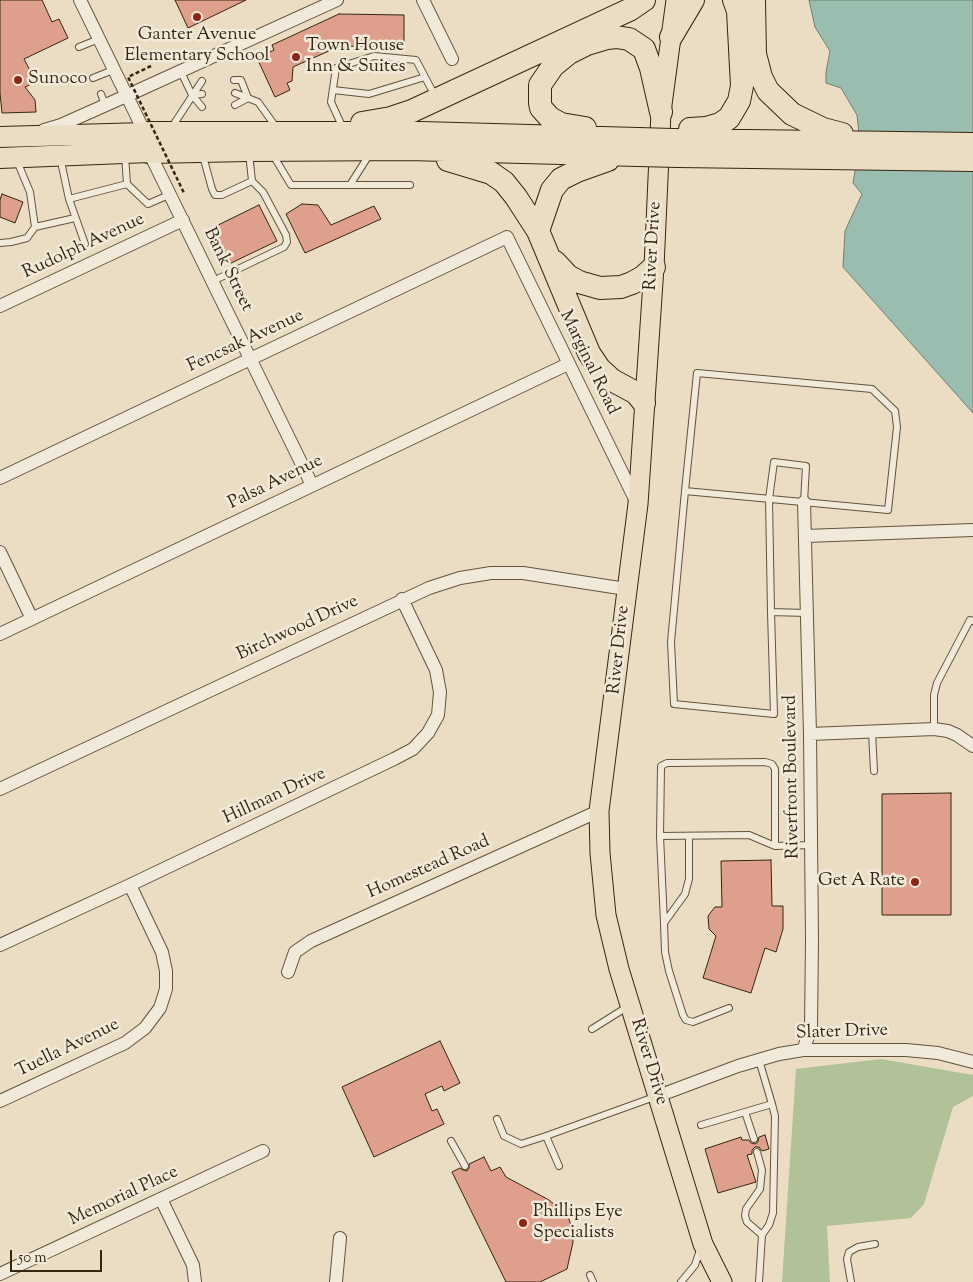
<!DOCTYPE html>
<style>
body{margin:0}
#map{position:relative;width:973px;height:1282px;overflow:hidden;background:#eaddc4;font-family:"Sorts Mill Goudy",serif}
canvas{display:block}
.scale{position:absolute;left:10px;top:1250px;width:92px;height:22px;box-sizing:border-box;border:2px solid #362510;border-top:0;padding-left:6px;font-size:15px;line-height:18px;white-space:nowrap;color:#362510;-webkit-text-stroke:4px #f1e9d9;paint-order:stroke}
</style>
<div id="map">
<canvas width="973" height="1282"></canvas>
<div class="scale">50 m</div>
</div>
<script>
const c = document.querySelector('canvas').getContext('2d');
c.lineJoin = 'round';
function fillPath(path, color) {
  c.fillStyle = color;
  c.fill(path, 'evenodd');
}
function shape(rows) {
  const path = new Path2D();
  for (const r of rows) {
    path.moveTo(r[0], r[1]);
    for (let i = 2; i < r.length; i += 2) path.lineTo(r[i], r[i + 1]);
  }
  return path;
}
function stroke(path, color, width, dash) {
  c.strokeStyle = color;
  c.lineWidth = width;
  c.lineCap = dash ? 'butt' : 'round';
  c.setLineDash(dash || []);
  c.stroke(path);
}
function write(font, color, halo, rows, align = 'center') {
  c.font = font + ' "Sorts Mill Goudy",serif';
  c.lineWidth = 5;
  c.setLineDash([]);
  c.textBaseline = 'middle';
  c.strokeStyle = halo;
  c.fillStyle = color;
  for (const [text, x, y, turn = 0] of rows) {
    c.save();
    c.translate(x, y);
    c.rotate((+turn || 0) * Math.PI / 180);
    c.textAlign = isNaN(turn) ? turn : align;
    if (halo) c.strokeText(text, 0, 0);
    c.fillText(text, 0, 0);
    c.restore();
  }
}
fillPath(shape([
 [881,1059,973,1075,973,1096,953,1107,924,1204,911,1218,827,1226,830,1282,782,1282,796,1069]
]), '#b1c299');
const water = shape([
 [809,0,973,0,973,413,843,267,845,231,862,194,853,183,860,143,857,115,841,88,826,83,826,72,830,51,815,27,809,0]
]);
fillPath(water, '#99bdae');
stroke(water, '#71806f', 1);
const building = shape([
 [0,0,42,0,52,22,59,19,68,38,24,59,36,82,25,87,35,100,36,112,2,113,0,93,0,0],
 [175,0,246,0,188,28,175,0],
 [339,14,404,15,404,47,340,46,293,67,292,81,287,83,290,90,275,97,257,58,274,50,272,45,339,14],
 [2,194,23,202,15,223,0,217,0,200,2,194],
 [302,204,318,205,331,225,374,206,381,219,305,253,286,214,302,204],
 [259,205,277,241,229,264,212,228,259,205],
 [951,793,951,915,882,915,882,794,951,793],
 [771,860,772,906,783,906,783,929,776,952,765,948,751,993,703,978,716,936,709,929,708,916,715,907,722,907,721,861,771,860],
 [440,1041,460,1083,444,1091,442,1086,425,1094,432,1111,437,1109,444,1124,374,1157,342,1087,440,1041],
 [765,1135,769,1149,762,1151,759,1147,755,1147,752,1150,752,1154,747,1155,756,1182,718,1193,705,1149,741,1137,742,1140,749,1140,751,1143,755,1144,758,1142,759,1137,765,1135],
 [484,1157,491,1171,500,1167,506,1177,549,1200,568,1216,572,1229,573,1242,567,1269,540,1282,506,1282,452,1172,460,1168,463,1170,467,1171,469,1168,469,1164,484,1157]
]);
fillPath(building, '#dea08d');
stroke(building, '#362510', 1);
const service = shape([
 [79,47,99,39],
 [181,72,192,95,202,107],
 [93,78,113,70],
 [234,80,241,80,248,98],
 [333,90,369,94,425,77],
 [235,93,258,102,276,127],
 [101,94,105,105],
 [192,95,202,94],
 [235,105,248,98],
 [342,126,331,102,336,68,374,56,416,60,435,96],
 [172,127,202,81],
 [125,155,127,184],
 [273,155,291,185,410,185],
 [203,156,212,189,215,195,222,195,252,181],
 [60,157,69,199],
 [350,185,369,155],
 [35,227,75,218],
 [0,243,11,242,27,238,35,227,30,192,17,161],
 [85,244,69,199,127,184,148,204,171,194],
 [213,281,284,247,287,242,286,235,263,192,252,181,249,153],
 [685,491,888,510,897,427,895,411,872,389,697,373,685,491,671,642,674,704,774,714,771,612,807,613],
 [771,612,769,499,774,462,806,466,804,502],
 [934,729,934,695,937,683,970,620,973,621],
 [872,732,874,771],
 [660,836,664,923,685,894,689,879,689,836],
 [775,846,775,769,772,764,765,762,672,763,667,763,661,766,660,836,749,835,775,846,812,845],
 [664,923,665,952,669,971,683,1015,686,1020,693,1022,729,1008],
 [592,1029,627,1007],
 [745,1112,754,1139],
 [497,1119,504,1136,521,1144,546,1136],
 [701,1125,772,1104,759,1060],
 [451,1141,465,1166],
 [757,1152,762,1170,760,1189,746,1209,745,1216,747,1222,762,1235],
 [559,1166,546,1136,657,1096],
 [590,1275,593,1282],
 [681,1282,695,1265,701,1247],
 [759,1282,762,1235,769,1225,773,1213,775,1116,772,1104],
 [851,1282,847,1259,849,1252,858,1247,875,1244]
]);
const minor = shape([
 [80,0,145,133],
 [423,0,452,59],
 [44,130,61,125,126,96,337,0],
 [149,152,312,485],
 [0,306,183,220],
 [0,478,507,237,636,501],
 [805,536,973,530],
 [0,552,32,619],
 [0,634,568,364],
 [810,734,934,729,948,731,957,735,973,746],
 [0,789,429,588,460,578,491,573,523,573,626,589],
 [0,945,130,885,394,759,413,749,428,733,438,715,440,692,436,670,402,599],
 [288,972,295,952,311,941,599,811],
 [803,1050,811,1029,812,940,810,734,804,502],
 [658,1096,738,1066,779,1054,803,1050,906,1050,938,1053,973,1062],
 [0,1101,125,1043,145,1028,160,1008,166,989,166,971,162,952,130,885],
 [161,1199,193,1265,195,1282],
 [0,1274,263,1151],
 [336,1282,340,1238]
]);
const primary = shape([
 [676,0,661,112,654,267,638,504,599,811,600,853,606,915,619,969,703,1244,722,1282]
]);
const trunk = shape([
 [0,137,145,133],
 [0,158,149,152]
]);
const motorway = shape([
 [754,0,755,54,761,77,768,91,792,114,823,129,842,134],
 [671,37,693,0],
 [362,123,391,118,412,111,631,9,644,0],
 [585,128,561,124,550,118,541,108,540,103,540,85,553,66,569,53,587,44,607,38,616,37,629,39,644,49,651,68,661,112],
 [690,129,706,128,720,124,729,118,739,101,742,86,738,11,734,0],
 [145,133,421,133,638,139],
 [673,140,973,144],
 [149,152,248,150,408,149,638,155],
 [678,156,973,160],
 [448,160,491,173,504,182,516,197,538,231,589,353,599,368,612,380,636,393,644,403],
 [538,231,552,190,561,179,577,171,608,160],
 [555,262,568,276,579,282,600,288,621,287,632,283,643,277,654,267]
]);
stroke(service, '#63533d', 8);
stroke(minor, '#63533d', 14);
stroke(primary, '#362510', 21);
stroke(trunk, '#362510', 22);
stroke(motorway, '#362510', 24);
stroke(service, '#f1e9d9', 6);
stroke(minor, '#f1e9d9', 12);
stroke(primary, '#eaddc4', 19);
stroke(trunk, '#eaddc4', 20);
stroke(motorway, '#eaddc4', 22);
const motorwayBridge = shape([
 [638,139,673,140],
 [638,155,678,156]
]);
stroke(motorwayBridge, '#362510', 24, []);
stroke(shape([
 [151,66,128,77,184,193]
]), '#362510', 2.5, [4, 2.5]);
stroke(motorwayBridge, '#eaddc4', 22);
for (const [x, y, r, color] of [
 [197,17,5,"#8f2418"],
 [296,57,5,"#8f2418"],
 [18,80,5,"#8f2418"],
 [915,882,5,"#8f2418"],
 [523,1223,5,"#8f2418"]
]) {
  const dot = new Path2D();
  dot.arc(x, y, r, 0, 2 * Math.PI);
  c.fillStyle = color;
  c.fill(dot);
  stroke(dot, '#f1e9d9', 2);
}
write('18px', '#362510', '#f1e9d9', [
 ["Ganter Avenue",197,36,"center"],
 ["Elementary School",197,57,"center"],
 ["Town House",306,47],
 ["Inn & Suites",306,68],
 ["Sunoco",28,80],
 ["Get A Rate",905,882,"right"],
 ["Phillips Eye",533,1213],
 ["Specialists",533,1234]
], 'left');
write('18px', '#362510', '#f1e9d9', [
 ["River Drive",654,246,-87],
 ["Rudolph Avenue",84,247,-25],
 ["Bank Street",227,270,64],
 ["Fencsak Avenue",246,342,-25],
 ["Marginal Road",588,363,64],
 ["Palsa Avenue",276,483,-26],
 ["Birchwood Drive",298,629,-25],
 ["River Drive",620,650,-84],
 ["Riverfront Boulevard",793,777,-91],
 ["Hillman Drive",275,797,-25],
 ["Homestead Road",429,868,-24],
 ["Slater Drive",842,1033,-2],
 ["Tuella Avenue",68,1049,-26],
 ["River Drive",648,1062,73],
 ["Memorial Place",124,1197,-25]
]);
</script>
